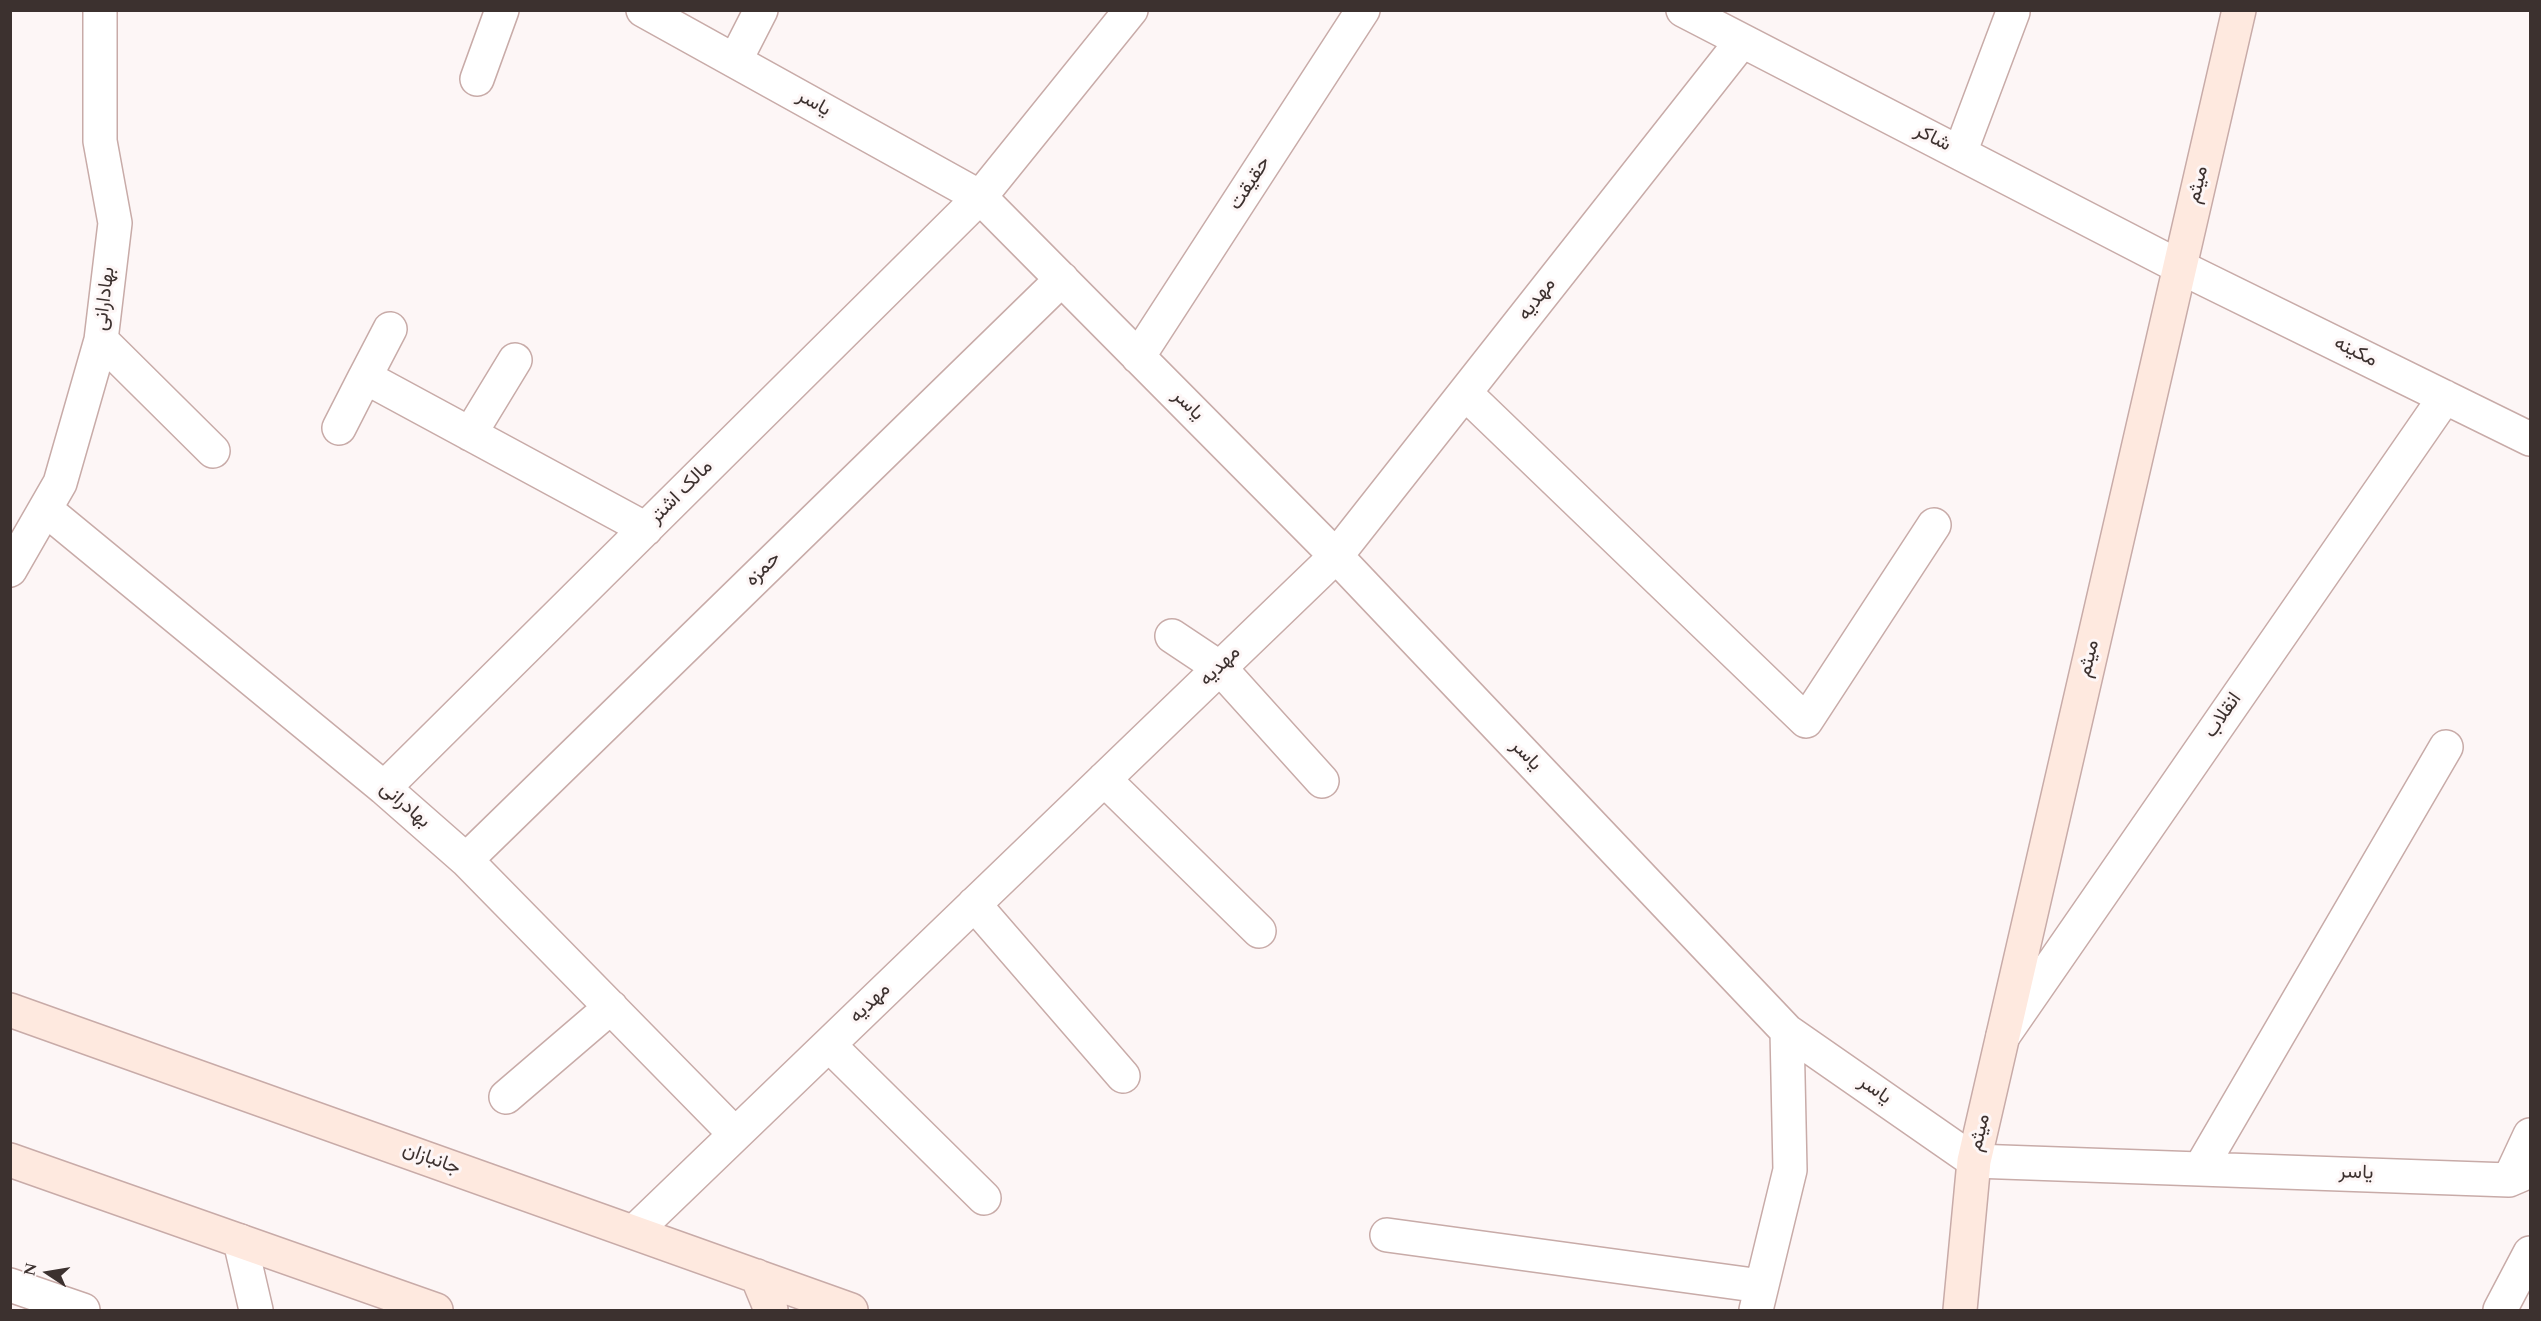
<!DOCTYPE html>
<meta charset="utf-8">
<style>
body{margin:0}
#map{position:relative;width:2541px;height:1321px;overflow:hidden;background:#fdf6f6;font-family:Spectral,serif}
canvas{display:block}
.frame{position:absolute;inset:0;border:12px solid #3c312f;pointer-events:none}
.north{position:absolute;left:18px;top:1243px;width:60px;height:60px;-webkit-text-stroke:4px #fdf6f6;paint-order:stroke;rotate:282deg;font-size:16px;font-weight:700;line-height:24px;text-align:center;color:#3c312f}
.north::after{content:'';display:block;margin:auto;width:21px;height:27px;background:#3c312f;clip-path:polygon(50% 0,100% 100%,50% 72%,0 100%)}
</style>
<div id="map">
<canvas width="2541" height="1321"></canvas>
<div class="frame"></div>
<div class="north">N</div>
</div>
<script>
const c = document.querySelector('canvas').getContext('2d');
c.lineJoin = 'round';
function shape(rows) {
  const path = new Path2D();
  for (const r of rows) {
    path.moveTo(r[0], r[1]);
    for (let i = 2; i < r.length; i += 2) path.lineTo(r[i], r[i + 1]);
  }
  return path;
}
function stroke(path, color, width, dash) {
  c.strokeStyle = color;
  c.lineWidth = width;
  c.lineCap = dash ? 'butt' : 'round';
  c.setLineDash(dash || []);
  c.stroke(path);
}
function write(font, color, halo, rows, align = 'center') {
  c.font = font + ' Spectral,Vazirmatn,serif';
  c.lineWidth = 6;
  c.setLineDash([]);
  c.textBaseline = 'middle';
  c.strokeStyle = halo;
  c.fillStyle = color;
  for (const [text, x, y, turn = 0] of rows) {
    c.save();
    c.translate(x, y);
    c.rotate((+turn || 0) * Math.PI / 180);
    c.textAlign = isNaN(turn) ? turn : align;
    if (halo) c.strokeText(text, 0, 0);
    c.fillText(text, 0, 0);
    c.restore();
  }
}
const street = shape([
 [643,10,980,197,1336,556,1787,1031,1974,1161,2509,1180,2530,1171],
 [1683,10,2180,267,2530,439],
 [735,61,761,10],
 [477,79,502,10],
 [1960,153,2013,12],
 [390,329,365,377,646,529],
 [101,340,213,451],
 [1138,357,1363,10],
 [1465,393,1806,721,1934,525],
 [339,428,365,377],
 [470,434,515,360],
 [45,509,384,788,466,860,735,1134],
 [10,570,60,483,101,340,115,223,100,141,100,10],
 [1172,636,1220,668,1322,781],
 [1104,779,1259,931],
 [384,788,980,197,1131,10],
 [466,860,1062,279],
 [974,904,1123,1076],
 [2003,1036,2445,397],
 [829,1045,984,1198],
 [506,1097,611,1007],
 [2200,1169,2446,747],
 [2509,1180,2530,1135],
 [634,1232,1336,556,1742,41],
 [1387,1235,1761,1286],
 [240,1241,256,1310],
 [10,1285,83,1310],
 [1756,1310,1790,1170,1787,1031],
 [2500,1310,2530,1253]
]);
const secondary = shape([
 [10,1010,851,1310],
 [10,1160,436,1310],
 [757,1276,771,1310],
 [1960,1310,1974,1161,2239,10]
]);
stroke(street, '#c8aba8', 36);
stroke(secondary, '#c8aba8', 36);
stroke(street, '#fff', 33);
stroke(secondary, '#fee9df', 33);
write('20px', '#3c312f', '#fdf6f6', [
 ["یاسر",813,104,29],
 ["شاکر",1932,139,27],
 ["حقیقت",1251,184,-57],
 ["میثم",2199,185,-77],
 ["بهادارانی",106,299,-83],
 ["مهدیه",1538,300,-52],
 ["مکینه",2355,353,26],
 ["یاسر",1187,406,45],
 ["مالک اشتر",682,493,-45],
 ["حمزه",764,570,-44],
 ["میثم",2090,659,-77],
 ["مهدیه",1221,667,-44],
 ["انقلاب",2224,716,-55],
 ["یاسر",1525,756,46],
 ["بهادرانی",404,806,41],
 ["مهدیه",871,1004,-44],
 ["یاسر",1874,1091,35],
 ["میثم",1981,1133,-77],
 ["جانبازان",431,1160,20],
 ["یاسر",2356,1174,2]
]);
</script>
